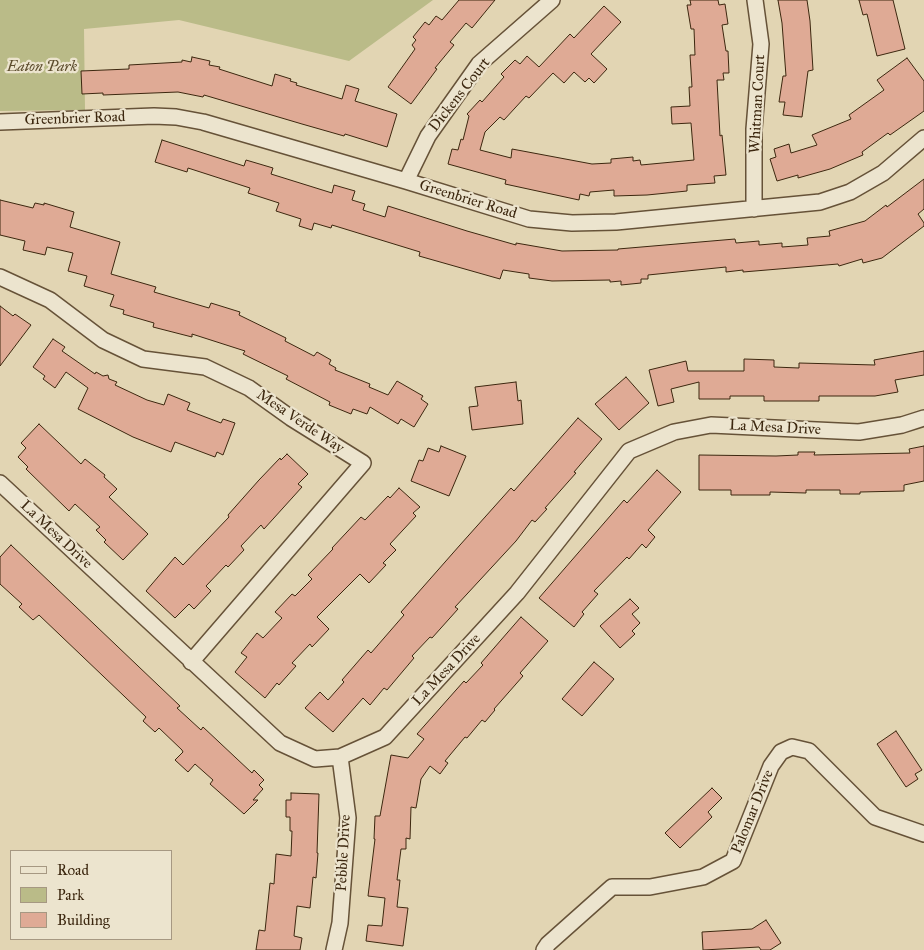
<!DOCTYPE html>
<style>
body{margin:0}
#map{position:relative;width:924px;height:950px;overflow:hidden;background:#e2d5b3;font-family:"IM FELL Great Primer",serif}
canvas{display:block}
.legend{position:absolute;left:10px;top:850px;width:162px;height:90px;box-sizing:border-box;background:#ece4ce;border:1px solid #a69882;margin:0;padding:6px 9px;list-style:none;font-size:15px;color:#3c270f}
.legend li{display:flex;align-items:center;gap:10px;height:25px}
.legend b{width:25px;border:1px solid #a69882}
</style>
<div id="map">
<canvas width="924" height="950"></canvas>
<ul class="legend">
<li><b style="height:6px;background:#ece4ce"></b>Road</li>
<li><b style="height:14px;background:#babb88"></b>Park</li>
<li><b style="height:14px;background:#dfaa95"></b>Building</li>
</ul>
</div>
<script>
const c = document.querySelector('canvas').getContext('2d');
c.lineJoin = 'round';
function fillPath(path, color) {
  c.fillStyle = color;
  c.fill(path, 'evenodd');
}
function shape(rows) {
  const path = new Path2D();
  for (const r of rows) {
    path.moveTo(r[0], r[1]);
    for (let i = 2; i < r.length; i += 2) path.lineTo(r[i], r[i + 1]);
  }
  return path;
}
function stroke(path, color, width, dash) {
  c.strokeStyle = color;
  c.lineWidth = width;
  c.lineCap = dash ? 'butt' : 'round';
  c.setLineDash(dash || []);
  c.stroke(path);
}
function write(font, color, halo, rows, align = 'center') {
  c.font = font + ' "IM FELL Great Primer",serif';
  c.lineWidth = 4.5;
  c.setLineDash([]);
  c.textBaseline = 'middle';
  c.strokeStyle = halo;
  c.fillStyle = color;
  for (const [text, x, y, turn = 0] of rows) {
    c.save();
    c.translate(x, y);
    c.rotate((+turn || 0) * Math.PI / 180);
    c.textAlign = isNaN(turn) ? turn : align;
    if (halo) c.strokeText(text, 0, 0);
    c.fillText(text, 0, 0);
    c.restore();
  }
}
fillPath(shape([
 [0,0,433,0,349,61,179,20,84,29,85,110,0,111]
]), '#babb88');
const building = shape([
 [459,0,495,0,472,28,466,23,450,42,454,45,435,68,437,69,411,104,388,87,415,49,412,45,416,40,413,37,425,22,429,25,436,16,442,20,459,0],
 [690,0,718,0,719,5,725,4,728,24,722,25,726,51,728,51,729,73,723,73,724,80,717,80,720,136,722,135,726,175,714,176,715,183,687,185,687,191,647,195,614,196,614,190,590,192,589,196,580,194,579,200,505,184,506,180,448,164,452,149,458,150,461,139,463,140,469,116,467,114,480,100,482,102,504,77,501,74,515,60,520,64,527,56,539,67,570,34,574,38,604,6,621,22,591,54,607,69,594,83,589,78,585,82,574,72,564,83,553,73,529,98,526,96,504,120,500,117,485,132,480,150,511,158,512,149,592,164,611,163,611,159,633,157,633,161,640,160,641,165,694,160,691,123,672,124,671,107,690,106,689,87,692,87,690,55,695,55,694,29,691,29,687,5,691,5,690,0],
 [778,0,807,0,810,21,813,70,808,71,802,117,783,115,785,102,779,102,783,76,786,76,782,23,778,0],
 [859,0,893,0,905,49,877,56,867,14,863,15,859,0],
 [192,57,210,61,209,65,220,67,219,69,272,86,275,74,291,79,290,81,297,83,296,85,342,99,346,85,359,89,355,101,397,114,387,147,345,134,344,136,302,124,204,95,203,97,178,92,103,95,103,93,82,94,81,71,129,69,129,65,182,62,182,60,191,62,192,57],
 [907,58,924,81,924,111,890,135,888,133,862,152,863,155,830,169,798,178,798,175,777,181,770,159,776,157,774,149,789,144,791,153,817,145,812,135,851,119,849,115,884,90,877,80,907,58],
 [162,140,244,166,246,160,273,168,271,174,332,193,334,185,355,191,352,200,365,204,363,210,385,217,388,206,467,231,516,245,516,243,562,251,618,250,618,249,735,239,736,243,759,241,759,245,782,243,782,247,808,245,807,238,830,236,829,231,865,221,886,205,887,207,924,179,924,209,918,214,924,223,924,226,882,258,863,263,862,259,839,266,838,264,743,272,743,270,726,272,726,267,648,275,648,279,641,279,641,283,621,285,621,281,610,282,610,280,552,281,529,278,529,274,503,270,500,279,419,256,420,252,332,225,331,228,314,223,312,230,299,226,301,219,276,211,279,203,248,193,250,188,188,168,187,172,155,162,162,140],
 [0,200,33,208,35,203,44,205,44,203,74,212,70,227,120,242,111,274,156,287,154,292,209,308,211,303,240,312,239,315,286,338,285,341,314,356,317,352,331,360,329,364,336,368,335,370,370,384,369,387,388,395,397,381,423,396,421,399,428,404,414,427,401,419,398,424,370,407,367,414,353,409,351,414,329,405,330,402,286,379,288,376,243,354,245,351,192,334,192,337,153,327,154,323,123,314,124,310,110,306,114,295,84,286,87,276,68,271,73,253,47,247,45,255,23,250,25,241,0,235,0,200],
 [0,306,13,316,15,314,31,325,0,366,0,306],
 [53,339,65,347,62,351,95,374,96,372,103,376,108,375,109,379,117,382,115,385,147,400,164,405,168,394,190,403,187,410,221,423,223,419,235,423,223,455,217,452,215,457,175,442,171,452,133,437,78,409,88,388,66,372,55,388,43,379,45,376,33,367,53,339],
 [924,351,924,375,895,380,898,392,875,396,819,396,819,401,764,401,764,396,730,396,730,399,699,399,699,382,671,389,674,402,658,406,649,370,686,361,688,371,744,371,744,359,774,360,774,367,799,368,799,363,875,365,874,360,924,351],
 [626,377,649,403,619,430,595,404,626,377],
 [516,382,518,401,521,400,523,424,472,430,469,407,478,406,475,387,516,382],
 [578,418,602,439,574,472,576,473,545,508,547,509,535,522,532,520,516,541,455,607,458,609,432,638,430,637,412,656,414,658,387,690,384,688,370,705,363,698,333,732,305,708,320,692,328,700,344,682,342,680,368,650,371,653,404,615,401,612,460,545,511,488,514,491,578,418],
 [39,424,81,464,85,459,105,475,104,477,117,489,109,497,148,534,123,560,104,542,106,540,96,530,100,527,75,504,69,511,26,469,28,467,18,457,26,448,21,443,39,424],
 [441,446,466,456,449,496,411,481,419,460,423,461,428,448,439,452,441,446],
 [924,446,924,481,904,485,904,491,860,492,860,494,840,494,840,490,806,490,806,493,770,492,770,495,731,495,731,490,699,490,699,455,776,456,798,455,798,452,815,452,814,455,910,453,909,449,924,446],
 [287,454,308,474,298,484,302,487,264,529,261,525,241,546,244,550,228,567,226,565,206,586,211,591,194,609,189,604,175,618,146,591,175,557,183,565,229,517,228,515,259,480,280,458,281,460,287,454],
 [657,470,681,492,648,530,655,537,646,548,642,544,629,559,627,557,594,591,598,594,582,612,584,614,574,627,539,598,624,500,627,503,657,470],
 [399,488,420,507,413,513,416,516,390,544,396,550,383,563,386,565,369,583,360,574,317,617,329,629,312,647,310,644,292,663,296,666,279,685,277,683,265,698,235,672,247,657,241,653,257,633,263,638,282,618,275,612,292,594,295,596,312,579,308,575,333,549,332,548,361,517,365,520,388,496,390,498,399,488],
 [11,545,180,706,177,708,201,730,203,727,252,773,254,770,264,780,259,785,263,789,253,800,258,800,244,814,210,784,213,780,195,764,188,772,175,760,183,752,182,750,159,728,155,732,143,721,146,717,39,615,33,620,19,607,22,604,0,584,0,557,11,545],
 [630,599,639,608,632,614,640,623,632,631,635,634,620,648,600,626,630,599],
 [521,617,548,641,520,673,523,676,494,709,495,710,485,722,482,720,467,738,465,737,445,761,448,763,440,774,430,766,421,779,416,808,411,807,410,839,406,838,406,849,401,849,397,880,400,880,397,907,408,908,403,946,366,941,368,925,382,926,385,898,368,896,375,839,374,839,375,816,380,816,391,755,408,758,424,739,417,734,464,681,466,683,483,665,481,663,521,617],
 [594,662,614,679,582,716,562,699,594,662],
 [896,731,922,770,915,774,918,779,906,787,877,744,896,731],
 [712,788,722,798,708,812,712,817,680,848,665,833,712,788],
 [291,793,319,794,317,853,318,853,316,878,313,877,310,908,297,906,294,936,302,938,300,950,256,950,259,930,265,931,270,883,274,884,276,854,291,856,292,831,290,831,290,817,286,817,286,800,291,800,291,793],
 [766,920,781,943,770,950,761,950,759,947,703,950,702,932,752,929,766,920]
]);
fillPath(building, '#dfaa95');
stroke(building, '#3c270f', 1);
const minor = shape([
 [0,122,154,116,176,117,203,122,406,181,529,219,572,223,616,222,820,202,850,192,883,173,924,138],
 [406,181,428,136,479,64,552,0],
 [754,209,754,129,761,44,755,0],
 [0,277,50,300,103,340,143,359,205,367,249,388,291,418,363,463,191,662],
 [0,483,280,743,315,759,340,757,385,737,517,593,629,451,674,432,711,425,859,432,902,425,924,418],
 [334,950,340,923,348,818,340,757],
 [544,950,548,944,612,887,650,887,703,877,733,861,771,766,781,752,792,747,809,751,875,817,924,834]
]);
stroke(minor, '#665238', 18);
stroke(minor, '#ece4ce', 15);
write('italic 15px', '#5c4c2d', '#ece4ce', [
 ["Eaton Park",42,67]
]);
write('15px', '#3c270f', '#ece4ce', [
 ["Dickens Court",460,95,-52],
 ["Whitman Court",758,104,-87],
 ["Greenbrier Road",75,119,-2],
 ["Greenbrier Road",468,200,17],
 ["Mesa Verde Way",300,422,34],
 ["La Mesa Drive",775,428,3],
 ["La Mesa Drive",56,535,43],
 ["La Mesa Drive",447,670,-47],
 ["Palomar Drive",753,812,-68],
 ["Pebble Drive",344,853,-87]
]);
</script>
